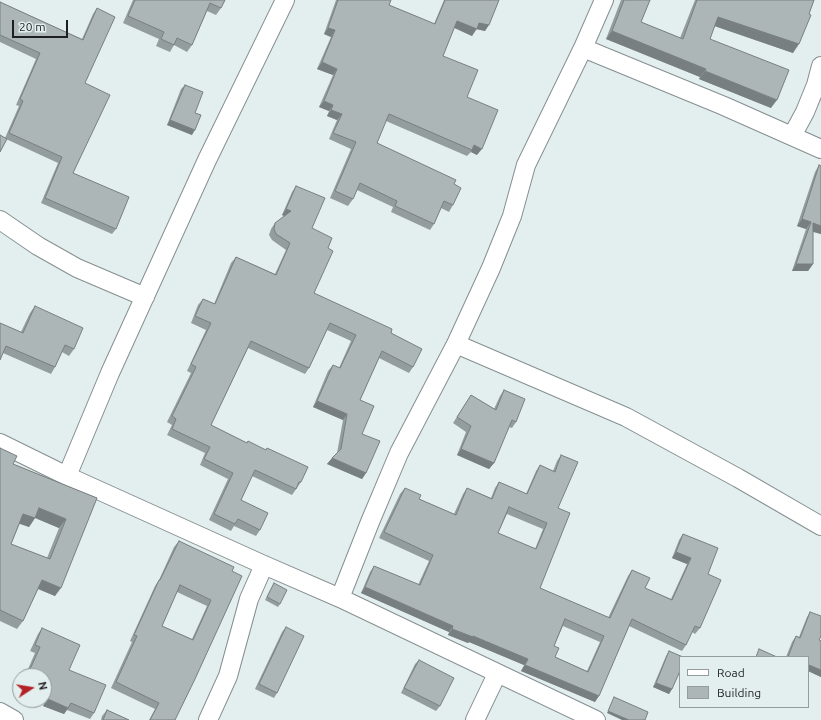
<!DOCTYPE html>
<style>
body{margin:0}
#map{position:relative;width:821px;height:720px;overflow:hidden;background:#e3eeef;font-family:Ubuntu,sans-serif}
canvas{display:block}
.legend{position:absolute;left:679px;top:656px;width:130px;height:52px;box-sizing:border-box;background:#e3eeef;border:1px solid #949c9d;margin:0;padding:5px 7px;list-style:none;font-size:12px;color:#1d2021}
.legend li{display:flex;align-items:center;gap:8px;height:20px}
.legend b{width:20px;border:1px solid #949c9d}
.north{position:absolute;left:12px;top:668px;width:40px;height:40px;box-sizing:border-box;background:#e3eeef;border:1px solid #949c9d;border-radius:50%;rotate:78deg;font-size:11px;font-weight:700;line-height:16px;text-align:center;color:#1d2021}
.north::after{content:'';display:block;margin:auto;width:14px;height:18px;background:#b32227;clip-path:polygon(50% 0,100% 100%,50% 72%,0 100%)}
.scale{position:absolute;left:12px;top:20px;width:56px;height:18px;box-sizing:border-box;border:2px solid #1d2021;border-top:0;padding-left:5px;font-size:12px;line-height:14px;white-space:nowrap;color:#1d2021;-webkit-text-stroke:3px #e3eeef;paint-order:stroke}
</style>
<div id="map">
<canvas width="821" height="720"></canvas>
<ul class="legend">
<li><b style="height:5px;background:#fff"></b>Road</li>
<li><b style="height:11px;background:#acb6b7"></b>Building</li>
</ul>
<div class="north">N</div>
<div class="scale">20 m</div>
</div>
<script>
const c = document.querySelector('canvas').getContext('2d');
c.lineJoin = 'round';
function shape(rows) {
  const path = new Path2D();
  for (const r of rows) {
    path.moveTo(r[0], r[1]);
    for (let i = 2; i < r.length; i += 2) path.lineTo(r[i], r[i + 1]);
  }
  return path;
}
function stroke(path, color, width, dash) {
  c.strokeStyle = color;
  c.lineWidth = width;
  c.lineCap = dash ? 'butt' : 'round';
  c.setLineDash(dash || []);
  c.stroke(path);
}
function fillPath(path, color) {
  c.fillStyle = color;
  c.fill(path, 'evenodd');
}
const street = shape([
 [583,48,724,106,821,149],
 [792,136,805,112,816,85,821,66],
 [0,220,38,246,77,268,145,297],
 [456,344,626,417,738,478,821,526],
 [0,443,67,476,264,565,340,598,596,720],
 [67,476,110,373,207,160,285,0],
 [340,598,370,522,399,453,456,344,491,268,512,216,526,165,583,48,604,0],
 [0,712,14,720],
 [208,720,228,676,249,599,264,565],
 [475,720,497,674]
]);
stroke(street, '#868f90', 20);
stroke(street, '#fff', 18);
fillPath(shape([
 [133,0,225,0,221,8,216,15,207,11,192,45,187,52,174,45,170,52,156,46,159,39,123,23],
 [336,0,391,0,389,5,434,24,444,0,499,0,485,31,477,29,472,36,454,28,443,56,467,97,477,155,471,152,467,156,386,121,377,143,454,184,453,205,449,212,441,208,434,224,430,230,391,212,393,207,357,190,353,199,348,206,330,198,351,149,329,139,337,120,327,116,329,111,319,107,333,75,317,69,331,37,324,34],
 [621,0,650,0,641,22,680,38,695,0,814,0,793,53,714,26,710,39,771,108,699,79,700,77,606,39],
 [0,2,82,39,93,14,97,8,85,83,73,173,116,229,112,234,41,203,58,163,6,139,5,138,19,106,16,105,36,59,0,42],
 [185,85,195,113,192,135,167,125,181,89],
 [819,165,821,166,821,234,813,232,813,264,808,271,792,271,806,229,797,226,815,172],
 [296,186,312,228,328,248,314,293,391,333,413,367,409,373,379,358,360,400,362,434,366,473,362,479,327,464,337,453,343,420,313,407,328,371,333,365,339,368,351,341,327,330,309,368,305,374,248,348,211,425,247,443,248,441,301,482,292,495,252,476,241,500,260,530,256,536,234,526,231,531,209,520,228,479,200,465,205,453,167,435,172,425,167,422,191,373,187,371,206,330,191,323,198,305,203,299,214,304,231,263,236,257,275,274,286,250,272,240,269,235,271,229,275,223,284,216,282,215,292,192],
 [35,306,74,349,69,356,62,352,55,367,51,374,3,353,0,323,21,332,30,313],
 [504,390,516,422,512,428,509,427,494,463,489,469,457,455,466,432,453,423,471,395,494,409,500,396],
 [0,448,13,464,97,498,55,596,38,589,23,621,17,629,0,621],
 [35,518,59,528,47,558,11,544,20,523,29,527],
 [561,455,558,508,540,588,608,618,628,576,632,570,645,588,671,599,687,564,672,558,679,540,683,534,708,574,700,628,695,634,692,632,686,645,682,651,629,626,595,702,521,671,524,665,469,642,468,643,448,635,449,632,361,593,370,572,374,566,418,585,429,561,379,538,400,494,405,488,419,499,454,514,463,494,467,488,491,498,495,488,499,482,526,494,536,471,540,465,553,471,557,461],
 [507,514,543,529,535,549,498,533],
 [563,626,600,642,587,671,555,657,554,646],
 [179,541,232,571,175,720,149,720,155,709,111,688,132,642,130,641,155,586,159,580,174,547],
 [177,592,207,606,192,639,162,626],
 [274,583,280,604,278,607,265,600],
 [810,612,819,640,821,677,808,671,808,657,786,657,792,642,796,636,799,637,807,617],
 [286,627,277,693,274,698,255,689,282,632],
 [42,628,69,670,94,713,90,719,67,710,64,714,43,706,46,700,44,676,25,676,35,653,30,651,38,634],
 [669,651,672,689,669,694,653,687,666,656],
 [419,660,440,706,436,711,401,693,415,664],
 [107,710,129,720,101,720,102,716]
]), '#949d9d');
fillPath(shape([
 [718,17,799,44,793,53,712,25],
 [457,21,479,23,489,25,485,31,476,29,472,36,453,27],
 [328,28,335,30,331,37,324,34],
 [612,31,706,69,700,77,606,39],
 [322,62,337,69,333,75,317,69],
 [705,71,777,100,771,108,699,79],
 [324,101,333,105,329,111,319,107],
 [331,110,342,114,337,120,327,116],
 [170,120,195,130,192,135,167,125],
 [474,145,482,149,477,155,471,152],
 [286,209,291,211,287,217,282,215],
 [802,219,811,222,806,229,797,226],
 [813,223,821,226,821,234,808,230],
 [796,264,813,264,808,271,792,271],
 [317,401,347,414,343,420,313,407],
 [461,449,494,463,489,469,457,455],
 [332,458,366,473,362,479,327,464],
 [39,508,66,519,59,528,33,517],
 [23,514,35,518,29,527,17,523],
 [676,552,691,558,687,564,672,558],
 [42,580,61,588,55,596,36,588],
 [365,587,453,626,449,632,361,593],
 [452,629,473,636,528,659,524,665,469,642,468,643,448,635],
 [525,665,599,696,595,702,521,671],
 [809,665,821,670,821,677,808,671,808,666],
 [656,683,672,689,669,694,653,687],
 [44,691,50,694,46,700,44,700],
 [48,699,68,708,64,714,43,706],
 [608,711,629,720,622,720,607,713]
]), '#787f80');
const building = shape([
 [135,0,225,0,221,8,210,3,192,45,177,38,174,45,161,39,164,32,128,16,135,0],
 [338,0,391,0,389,5,435,24,445,0,499,0,489,25,479,23,477,29,457,21,443,56,478,70,467,97,498,110,482,149,474,145,472,150,389,114,377,143,456,180,454,184,461,188,453,205,444,201,434,224,395,206,397,201,360,183,353,199,335,191,356,142,333,133,342,114,331,110,333,105,324,101,337,69,322,62,335,30,328,28,338,0],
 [624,0,650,0,641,22,683,39,697,0,814,0,809,14,811,15,799,44,718,17,710,39,789,70,777,100,705,71,706,69,612,31,624,0],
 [0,2,83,40,97,8,115,17,85,83,110,95,73,173,129,197,116,229,45,198,62,157,9,133,23,101,20,99,40,53,0,35,0,2],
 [185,85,203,92,195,113,201,115,195,130,170,120,185,85],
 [0,135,7,139,0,152,0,135],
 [819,165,821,166,821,226,813,223,813,264,796,264,811,222,802,219,819,165],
 [296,186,325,198,312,228,332,238,328,248,333,251,314,293,392,329,391,333,422,349,413,367,382,351,360,400,374,406,362,434,380,441,366,473,332,458,341,449,347,414,317,401,333,365,340,368,356,335,330,323,309,368,251,341,211,425,247,443,248,441,266,450,267,448,308,467,301,482,299,482,296,489,255,470,241,500,268,513,260,530,238,519,235,524,214,514,233,473,204,459,210,447,172,429,176,419,172,416,196,367,191,364,211,323,195,316,203,299,215,304,236,257,276,275,290,243,276,234,274,229,275,223,291,211,286,209,296,186],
 [35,306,83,328,74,349,65,345,55,367,6,346,0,360,0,323,23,333,35,306],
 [504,390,525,399,516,422,512,420,494,463,461,449,471,426,457,417,471,395,496,410,504,390],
 [0,448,17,456,13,464,97,498,61,588,42,580,23,621,0,610,0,448],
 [39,508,66,519,50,559,11,544,23,514,35,518,39,508],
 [561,455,578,462,558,508,570,513,540,588,610,618,632,570,650,578,645,588,672,600,691,558,676,552,683,534,718,548,708,574,721,580,700,628,695,626,686,645,632,619,599,696,525,665,528,659,473,636,473,637,452,629,453,626,365,587,374,566,420,585,433,555,384,532,405,488,421,495,419,499,456,515,467,488,492,499,499,482,527,494,540,465,555,472,561,455],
 [509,507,547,523,536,549,498,533,509,507],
 [565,619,604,636,588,672,555,657,559,648,554,646,565,619],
 [179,541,234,567,232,571,242,576,195,679,175,720,150,720,159,703,116,682,137,636,134,635,159,580,160,580,179,541],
 [180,585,211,600,193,640,162,626,180,585],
 [274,583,287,590,280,604,267,597,274,583],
 [810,612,821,616,821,636,819,640,821,641,821,670,809,665,808,667,808,657,788,657,796,636,800,638,810,612],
 [286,627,304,636,277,693,259,684,286,627],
 [42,628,80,645,69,670,106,685,94,713,71,703,68,708,48,699,50,694,44,691,44,676,27,676,40,647,35,645,42,628],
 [759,649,777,657,756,657,759,649],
 [669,651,683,657,680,657,680,671,672,689,656,683,669,651],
 [419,660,454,678,440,706,404,688,419,660],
 [614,697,648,712,645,720,629,720,608,711,614,697],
 [107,710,129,720,103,720,107,710]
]);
fillPath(building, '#acb6b7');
stroke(building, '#787f80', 1);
</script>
